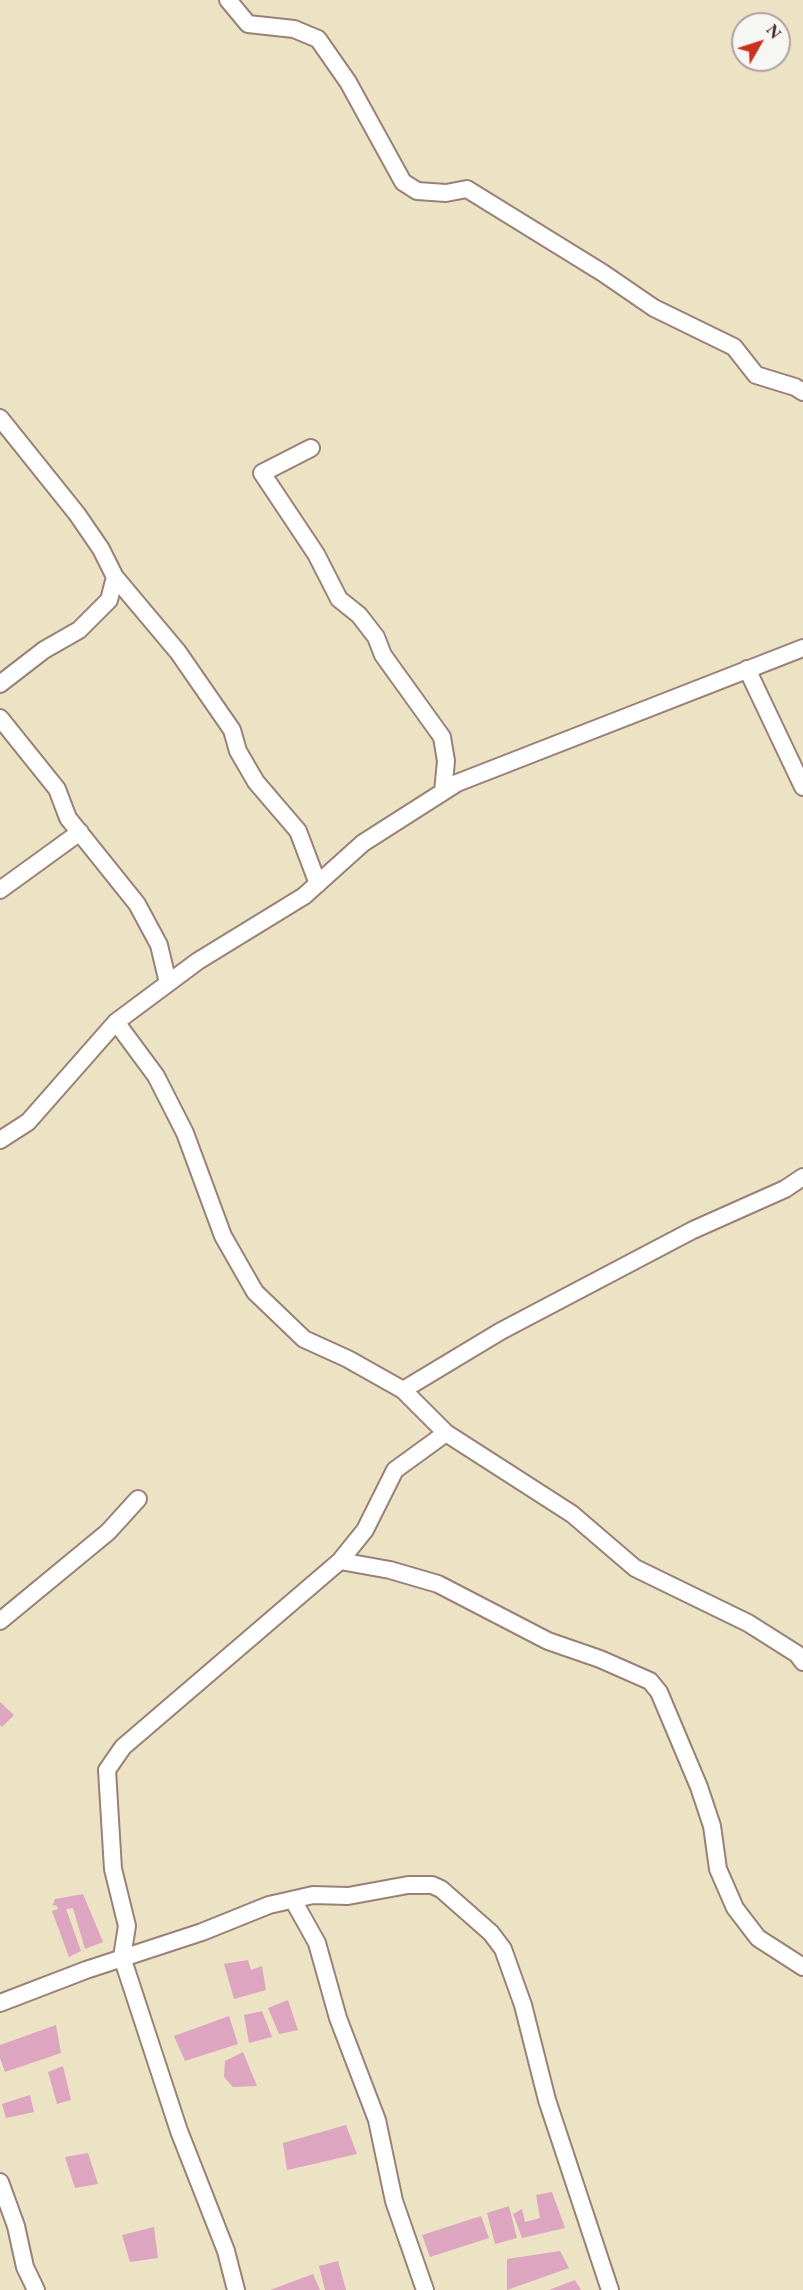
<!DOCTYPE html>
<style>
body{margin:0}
#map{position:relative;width:803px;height:2290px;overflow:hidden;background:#ebe3c4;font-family:"EB Garamond",serif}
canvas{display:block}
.north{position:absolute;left:731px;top:12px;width:60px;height:60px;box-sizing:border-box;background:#f6f6f2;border:2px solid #b1a0a2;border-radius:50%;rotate:51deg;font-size:16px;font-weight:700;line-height:24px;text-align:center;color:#4a1f2b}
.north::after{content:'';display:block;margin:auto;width:21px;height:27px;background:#c8321e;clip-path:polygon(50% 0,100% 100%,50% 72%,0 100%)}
</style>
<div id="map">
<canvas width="803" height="2290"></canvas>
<div class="north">N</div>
</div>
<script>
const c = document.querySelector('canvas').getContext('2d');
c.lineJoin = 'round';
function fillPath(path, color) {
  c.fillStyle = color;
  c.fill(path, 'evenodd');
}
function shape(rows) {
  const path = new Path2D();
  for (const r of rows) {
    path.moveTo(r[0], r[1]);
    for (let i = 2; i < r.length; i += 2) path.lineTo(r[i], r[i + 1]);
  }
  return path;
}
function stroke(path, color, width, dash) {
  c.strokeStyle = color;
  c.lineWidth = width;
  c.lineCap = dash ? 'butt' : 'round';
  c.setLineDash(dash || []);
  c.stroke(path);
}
fillPath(shape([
 [0,1702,14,1715,2,1727,0,1725],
 [83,1894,103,1942,85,1949,73,1908,66,1909,81,1951,69,1957,52,1911,58,1909,57,1906,53,1905,55,1899],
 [248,1960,251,1970,262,1966,266,1990,234,1999,224,1964],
 [288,2000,298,2030,279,2034,268,2008],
 [262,2011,272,2037,249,2043,244,2015],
 [229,2016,238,2044,185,2061,174,2036],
 [56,2025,61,2053,5,2072,0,2058,0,2045],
 [243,2052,257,2086,233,2087,224,2077,225,2061],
 [63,2066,71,2100,57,2104,48,2072],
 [30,2095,34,2112,6,2118,2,2104],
 [346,2125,357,2154,287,2170,283,2143],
 [88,2153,98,2184,75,2188,65,2157],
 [552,2192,565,2228,522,2238,513,2214,522,2209,525,2222,540,2218,536,2195],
 [509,2206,517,2238,495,2244,487,2213],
 [481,2216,489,2238,430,2257,422,2235],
 [154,2227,158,2258,130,2262,122,2235],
 [560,2251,569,2268,507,2290,507,2259],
 [338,2261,346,2290,325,2290,319,2266],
 [313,2274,320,2290,270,2290],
 [575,2280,581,2290,549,2290]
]), '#dda5c0');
const minor = shape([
 [228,0,248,24,294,29,318,39,348,82,403,182,417,191,446,193,467,189,603,273,654,308,734,347,756,375,795,387,803,392],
 [0,418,77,514,101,549,115,577,109,600,79,630,44,650,0,684],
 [311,448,262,473,316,554,339,599,359,615,376,637,383,655,442,737,446,761,443,792],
 [115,577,178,652,232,730,238,751,256,782,298,831,318,884],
 [747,669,803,787],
 [0,718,57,789,68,818,137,904,159,945,168,983],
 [0,890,80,832],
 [116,1022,156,1076,185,1133,223,1236,255,1292,304,1339,348,1359,403,1390,446,1433,572,1514,635,1568,748,1623,797,1654,803,1662],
 [0,1140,28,1122,116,1022,198,961,304,896,363,843,457,783,803,648],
 [403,1390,501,1331,693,1230,785,1189,803,1177],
 [340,1561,390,1570,438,1584,548,1641,600,1659,650,1681,659,1692,699,1787,712,1826,718,1869,735,1908,758,1938,803,1967],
 [0,1621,108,1532,138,1499],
 [293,1900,317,1943,338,2018,377,2120,394,2201,425,2290],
 [0,2003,86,1970,202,1932,269,1905,313,1895,348,1896,408,1885,432,1885,441,1889,491,1933,503,1949,523,2005,547,2100,610,2290],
 [0,2182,16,2226,25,2267,36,2290],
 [236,2290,226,2251,179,2131,122,1957,127,1926,113,1869,107,1770,123,1747,340,1561,365,1530,395,1470,446,1433]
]);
stroke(minor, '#9a8178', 20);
stroke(minor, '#fff', 16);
</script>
